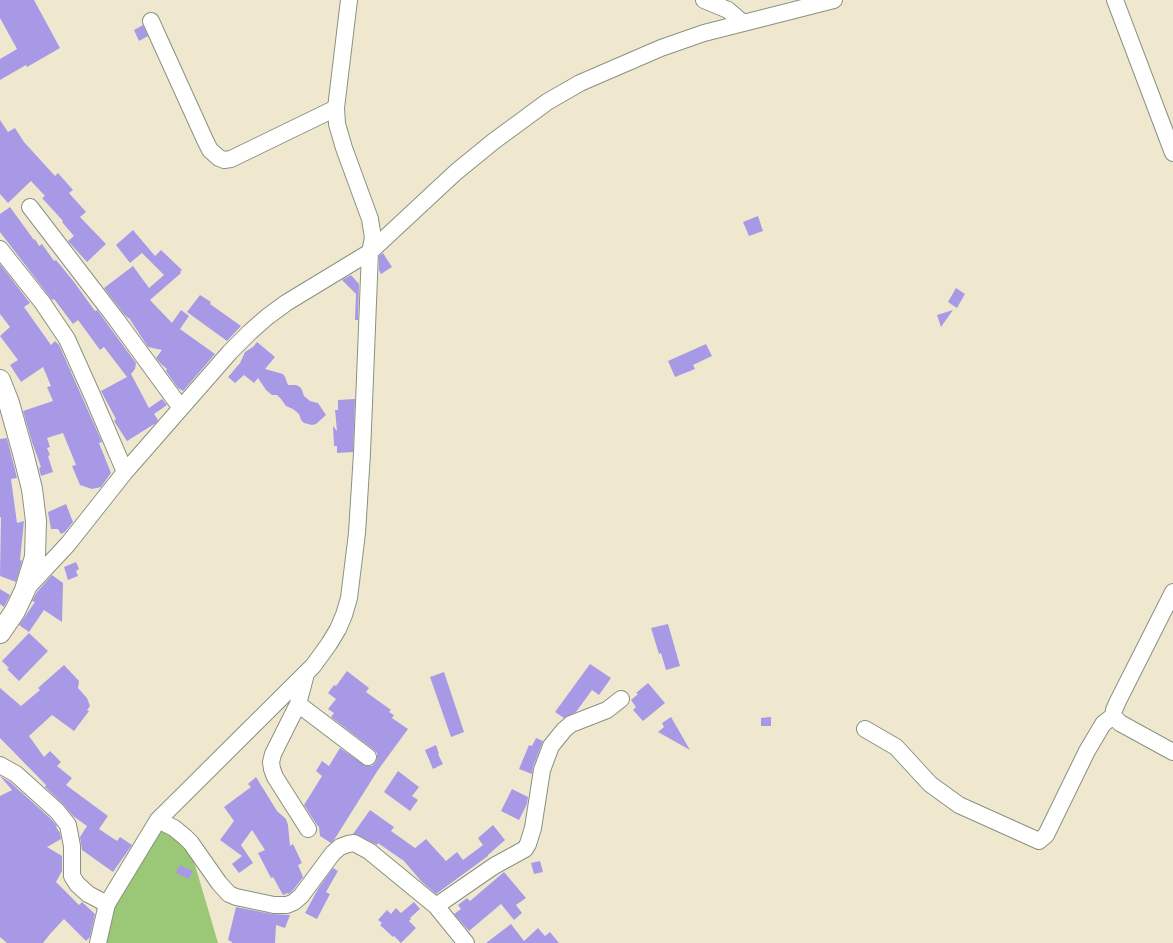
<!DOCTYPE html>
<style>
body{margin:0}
canvas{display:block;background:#f0e8ce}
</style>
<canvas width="1173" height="943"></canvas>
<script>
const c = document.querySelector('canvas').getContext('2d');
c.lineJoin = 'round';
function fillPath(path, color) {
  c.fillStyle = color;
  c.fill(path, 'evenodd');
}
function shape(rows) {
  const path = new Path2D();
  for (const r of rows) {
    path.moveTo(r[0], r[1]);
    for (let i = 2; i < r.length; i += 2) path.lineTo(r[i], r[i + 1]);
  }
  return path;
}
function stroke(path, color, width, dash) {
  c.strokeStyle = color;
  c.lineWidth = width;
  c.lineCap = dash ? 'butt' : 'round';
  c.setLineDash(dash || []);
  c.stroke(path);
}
fillPath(shape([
 [160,827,190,848,218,943,104,943,111,908]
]), '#9ac876');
fillPath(shape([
 [0,0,34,0,60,48,27,67,26,65,0,80,0,59,17,49,0,18],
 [143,25,148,36,139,41,134,30],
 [0,120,8,132,15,128,24,142,55,176,58,173,73,190,69,193,86,212,80,217,106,244,87,262,68,241,74,236,62,222,63,221,42,198,45,196,31,181,8,203,0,194],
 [10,207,34,240,35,239,39,246,42,244,54,261,56,260,74,282,95,311,97,310,136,363,135,369,131,374,149,408,162,399,167,405,154,414,158,420,156,423,127,441,114,421,116,419,101,391,127,377,104,347,100,350,78,320,73,324,54,299,52,300,0,232,0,214],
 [758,216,763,231,749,236,743,222],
 [133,230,155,256,161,250,182,270,180,272,181,273,150,300,172,323,181,310,189,316,180,329,215,354,183,391,178,388,166,371,167,369,161,364,156,358,162,350,148,347,129,318,128,318,124,314,104,288,133,266,149,288,164,275,142,253,130,263,116,245],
 [383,253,392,267,381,274,379,270,379,256],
 [0,264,30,303,24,307,51,345,55,341,59,345,102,442,99,443,111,473,101,487,92,489,80,485,72,466,76,465,63,433,47,438,50,447,47,448,50,455,48,456,53,472,41,476,39,468,41,467,32,442,23,411,53,401,47,387,51,386,43,367,21,382,10,365,18,360,0,336,10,327,0,314],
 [351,275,359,284,358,320,355,320,356,294,342,280],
 [956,288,965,294,957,308,948,302],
 [200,295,211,302,210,304,241,326,227,341,187,312],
 [953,310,941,327,937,315],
 [257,342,275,357,265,369,283,374,285,377,288,385,296,385,300,387,302,390,304,396,310,401,318,403,326,415,316,424,312,425,304,423,301,420,299,414,293,409,286,406,281,399,277,395,272,395,266,390,258,378,254,383,244,375,235,383,228,377,240,363,245,352,253,347],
 [706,344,712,356,693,365,695,369,675,377,668,361],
 [355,399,353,452,337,453,337,446,334,446,333,426,337,431,335,410,338,410,338,400],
 [7,438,17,478,11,479,17,523,24,521,20,560,22,561,16,582,0,576,1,517,0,517,0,439],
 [66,504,73,522,65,532,61,534,58,529,51,529,48,512],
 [76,562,79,569,76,571,78,576,68,580,64,567],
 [52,575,63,583,62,622,44,610,29,632,19,625,35,602,32,601,37,592],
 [0,589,10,595,4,607,0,604],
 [668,624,680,666,666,670,661,653,659,654,651,628],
 [29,633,48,651,19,681,7,669,9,668,2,661],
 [590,664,611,678,599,695,592,690,576,712,564,718,555,712],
 [64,665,79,681,78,688,87,698,90,706,87,710,89,711,74,731,52,715,29,736,44,757,50,751,61,762,57,766,72,778,66,785,108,816,99,829,117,841,120,837,132,845,113,872,82,850,80,837,87,826,73,816,63,804,45,787,46,785,0,738,0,688,21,706,40,690,38,688],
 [347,671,369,688,366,692,391,710,389,712,394,715,392,718,408,729,378,770,334,840,331,843,320,836,319,827,317,825,304,805,322,776,316,771,322,761,329,766,340,748,366,766,372,766,376,762,377,758,377,753,374,750,331,717,334,713,328,709,336,699,328,693,334,685,336,686],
 [444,672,464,732,451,737,430,677],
 [648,683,665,703,643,721,633,710,636,707,631,700,638,694,636,693],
 [671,717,690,750,658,732,664,727,662,723],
 [771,717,771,726,761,726,761,718],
 [536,738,543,741,533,767,532,774,519,769,529,745,532,746],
 [436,745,439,754,438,754,443,764,433,769,425,750],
 [398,771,419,787,412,796,418,800,410,811,384,792],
 [0,776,10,782,50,818,57,826,56,827,60,833,61,839,47,847,62,856,62,871,56,882,79,905,82,902,95,914,90,937,86,941,64,919,50,934,43,943,7,943,0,937,0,796,12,790],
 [256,777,277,811,286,819,288,825,290,846,293,844,302,863,298,865,303,877,294,889,289,894,288,893,283,895,273,877,271,878,258,853,265,850,252,830,241,845,253,863,239,873,232,864,242,856,220,840,234,821,224,807,251,787,248,784],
 [512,789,528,797,527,804,519,820,501,811],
 [370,810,394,827,391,831,415,848,426,839,446,861,457,852,463,860,483,845,478,838,493,825,505,840,488,855,488,856,436,894,421,881,404,861,378,843,377,845,358,835,353,834],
 [540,861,543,872,534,874,531,863],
 [180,865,193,871,189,879,176,873],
 [333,868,338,871,326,892,330,894,317,919,305,913,318,889],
 [504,872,526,898,516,905,522,913,514,920,501,904,469,931,454,914,461,909,458,905,467,898,470,901],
 [414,902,420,909,410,918,411,919,409,921,416,928,401,943,394,936,393,937,380,925,382,923,378,920,387,910,391,914,396,908,401,913],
 [236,907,272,914,290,915,285,928,276,925,275,943,232,943,232,942,228,940],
 [511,924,524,941,538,928,545,936,550,932,559,943,486,943]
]), '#a899e6');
const minor = shape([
 [704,0,728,10,743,23],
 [1115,0,1173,153],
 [151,21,205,140,210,150,219,158,224,160,231,159,336,108],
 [30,207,116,319,181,408],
 [0,249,42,302,67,339,93,397,125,472],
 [26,589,68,544,125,472,230,352,250,332,267,317,286,303,370,252,456,172,494,141,524,119,547,102,580,83,661,48,704,33,834,0],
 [1173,592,1118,701,1114,710,1113,716,1120,723,1173,752],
 [306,674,298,704,273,754,271,762,272,769,275,777,308,829],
 [298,704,368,757],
 [865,729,896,747,930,784,959,805,1039,841,1046,835,1087,751,1103,724,1113,716],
 [0,765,16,774,57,811,68,825,72,846,72,876,77,884,88,894,107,904],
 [158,820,174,828,185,837,191,843,219,883,229,894,236,897,274,905,287,905,294,902,301,896,333,853,340,847,348,844,354,843,369,851,436,906,466,943],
 [436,906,494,866,525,849,528,844,533,828,542,770,551,746,564,730,571,724,607,710,621,699],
 [98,943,107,904,158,820,313,666,329,644,338,629,344,615,349,598,357,533,362,453,370,252,373,238,370,219,344,148,337,124,336,108,349,0]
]);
const major = shape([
 [0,380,9,403,23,453,32,489,36,521,35,557,25,590,15,611,0,633]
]);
stroke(minor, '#889281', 18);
stroke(major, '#889281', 22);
stroke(minor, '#fff', 16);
stroke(major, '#fff', 20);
</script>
